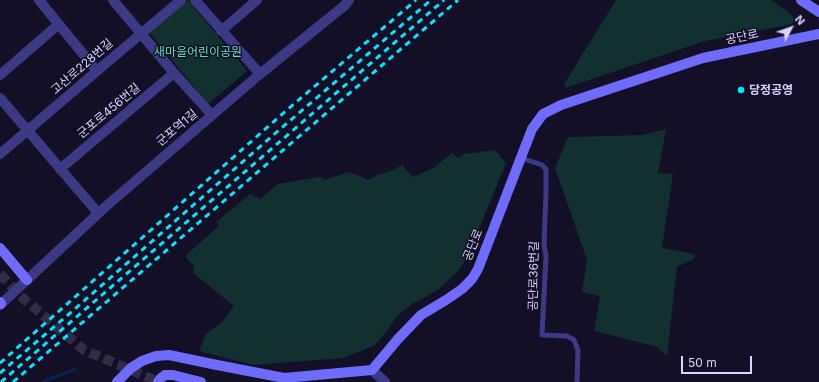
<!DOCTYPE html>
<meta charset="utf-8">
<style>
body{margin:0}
#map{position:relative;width:819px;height:382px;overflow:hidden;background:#130f26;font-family:Inter,sans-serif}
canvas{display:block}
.north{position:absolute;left:771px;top:8px;width:40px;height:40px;-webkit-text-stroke:3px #130f26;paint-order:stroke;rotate:49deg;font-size:11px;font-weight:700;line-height:16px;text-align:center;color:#d9d4ff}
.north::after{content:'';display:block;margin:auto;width:14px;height:18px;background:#d9d4ff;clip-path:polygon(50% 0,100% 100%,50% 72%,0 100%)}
.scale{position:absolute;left:681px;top:356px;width:71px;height:18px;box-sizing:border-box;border:2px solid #d9d4ff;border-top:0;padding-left:5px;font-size:12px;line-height:14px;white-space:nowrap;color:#d9d4ff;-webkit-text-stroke:3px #130f26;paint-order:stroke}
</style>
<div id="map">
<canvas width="819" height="382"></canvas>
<div class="north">N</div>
<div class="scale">50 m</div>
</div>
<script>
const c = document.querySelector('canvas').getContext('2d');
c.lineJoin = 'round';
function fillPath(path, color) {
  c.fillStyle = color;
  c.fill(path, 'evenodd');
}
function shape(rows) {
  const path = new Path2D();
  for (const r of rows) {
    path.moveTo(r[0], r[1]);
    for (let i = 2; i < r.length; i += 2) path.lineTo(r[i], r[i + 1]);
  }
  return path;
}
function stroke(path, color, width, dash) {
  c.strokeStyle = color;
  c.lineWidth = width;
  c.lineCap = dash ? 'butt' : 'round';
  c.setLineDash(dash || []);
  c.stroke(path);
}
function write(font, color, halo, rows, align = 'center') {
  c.font = font + ' Inter,"Noto Sans KR",sans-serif';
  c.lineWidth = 3;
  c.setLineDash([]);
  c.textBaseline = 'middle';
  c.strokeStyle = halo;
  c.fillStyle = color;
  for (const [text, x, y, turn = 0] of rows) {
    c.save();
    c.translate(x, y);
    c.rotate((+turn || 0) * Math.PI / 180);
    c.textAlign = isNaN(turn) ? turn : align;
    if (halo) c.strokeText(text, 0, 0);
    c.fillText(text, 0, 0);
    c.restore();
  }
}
fillPath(shape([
 [188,0,247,71,208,104,149,32],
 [616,0,771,0,787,11,793,17,793,23,788,25,705,41,565,88,564,84],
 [666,129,658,173,673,174,662,248,695,254,694,259,677,267,667,356,657,347,594,331,600,296,582,292,587,260,555,168,568,137,643,135],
 [495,150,506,163,467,258,459,270,438,290,412,304,396,317,388,330,374,346,343,358,254,365,199,351,206,334,222,322,234,306,193,273,194,266,185,256,219,226,216,222,250,194,260,199,278,184,320,177,325,180,349,172,369,180,377,175,393,170,402,165,413,177,433,168,452,153,458,158,465,154]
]), '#12302f');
stroke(shape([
 [42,382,76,369]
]), '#0c2248', 3);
stroke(shape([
 [0,274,18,294,84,350,159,382]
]), '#312d47', 10, [10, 5]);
stroke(shape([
 [521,158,542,165,546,169,546,193,544,245,546,256,542,335,567,336,574,340,578,350,577,382]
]), '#3d3a85', 5);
stroke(shape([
 [39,0,97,71],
 [113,0,174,73,212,115],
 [195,0,260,74],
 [221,31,257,0],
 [0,75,59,24],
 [0,98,98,213],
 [0,154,97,71,181,0],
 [60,169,174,73],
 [0,305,104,208,260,74,344,6,349,0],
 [372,370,385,382]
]), '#3d3a85', 10);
stroke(shape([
 [801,0,819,12],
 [0,248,27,280],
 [0,302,1,304],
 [117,382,131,368,142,361,156,356,169,355,212,364,284,378,372,370,398,339,421,315,446,300,462,289,472,279,478,269,532,129,543,114,561,105,703,58,819,34],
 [158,382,161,378,165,375,173,375,201,382]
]), '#6f6bff', 10);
stroke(shape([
 [0,363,288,109,416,0],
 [0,373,69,314,272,136,431,0],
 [1,382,444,0],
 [13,382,458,0]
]), '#00e5ff', 3, [6, 5]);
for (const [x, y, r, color] of [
 [741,90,4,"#00e5ff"]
]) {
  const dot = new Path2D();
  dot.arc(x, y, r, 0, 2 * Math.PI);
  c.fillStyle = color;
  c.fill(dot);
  stroke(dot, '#130f26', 1.5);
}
write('12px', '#d9d4ff', '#130f26', [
 ["공단로",742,37,-12],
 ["고산로228번길",82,67,-41],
 ["군포로456번길",109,111,-40],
 ["군포역1길",177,128,-40],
 ["공단로",473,245,-68],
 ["공단로36번길",534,276,-89]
]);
write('12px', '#5fe0c0', '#130f26', [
 ["새마을어린이공원",198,52]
]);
write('bold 12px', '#d9d4ff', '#130f26', [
 ["당정공영",749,90]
], 'left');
</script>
